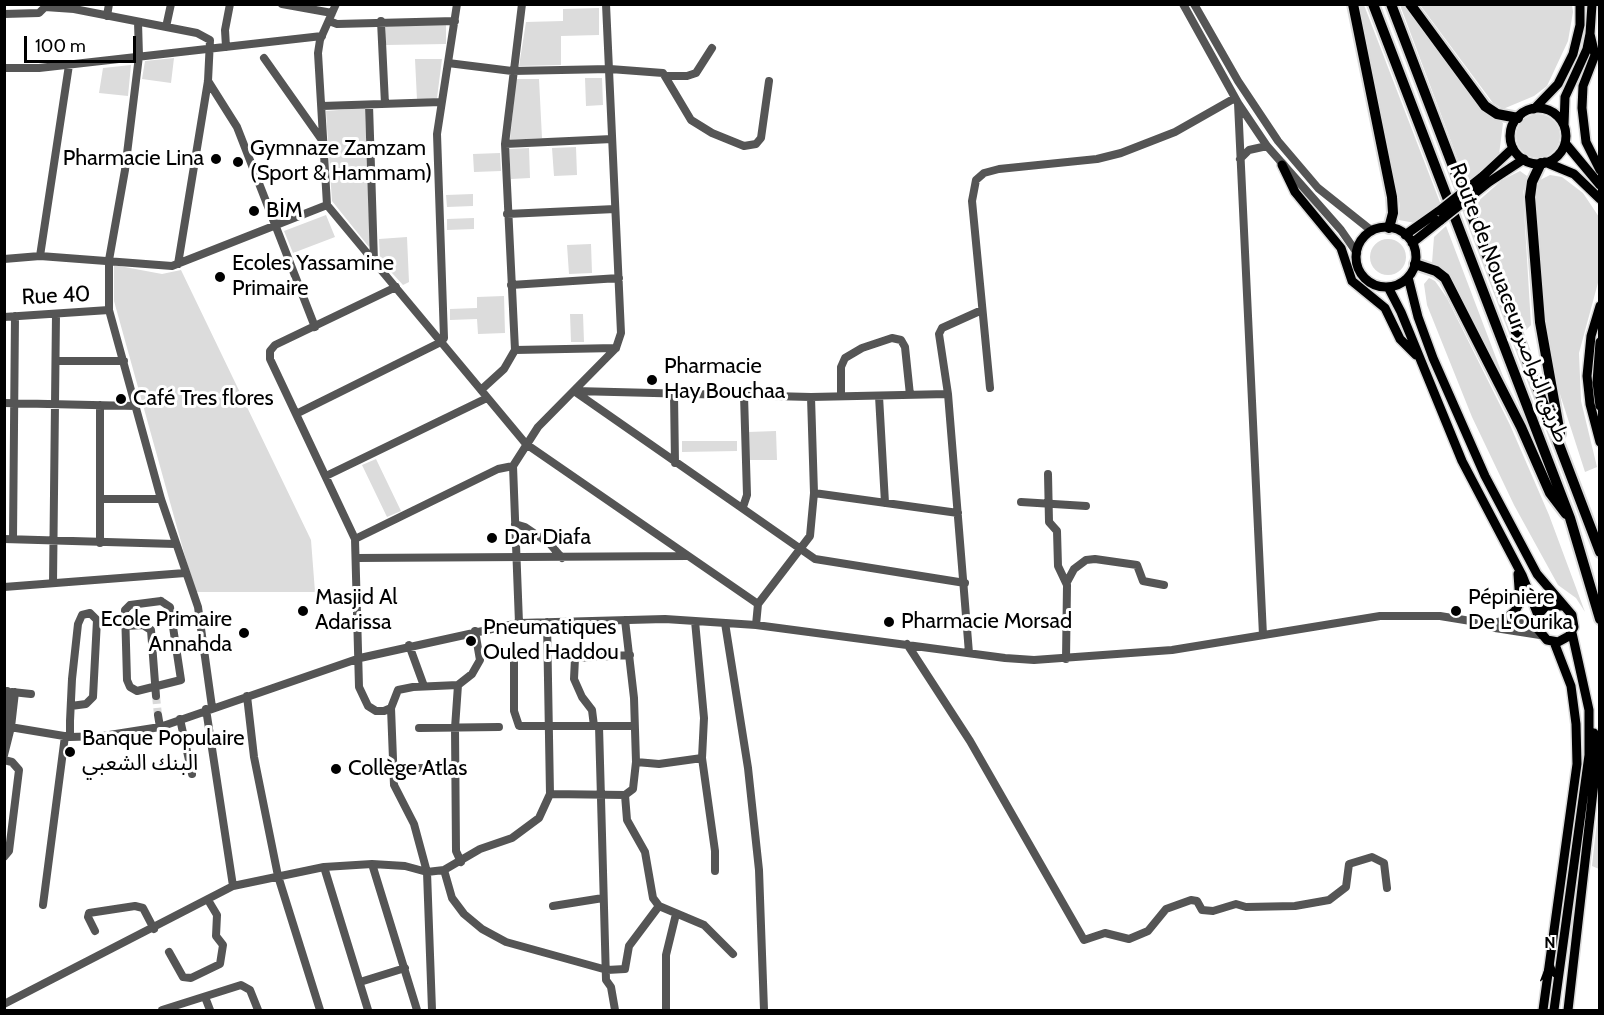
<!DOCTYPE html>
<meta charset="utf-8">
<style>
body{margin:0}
#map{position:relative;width:1604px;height:1015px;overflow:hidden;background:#fff;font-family:Cabin,sans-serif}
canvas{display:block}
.frame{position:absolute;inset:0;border:6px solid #000;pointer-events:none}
.north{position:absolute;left:1520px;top:931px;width:60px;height:60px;-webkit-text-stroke:4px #fff;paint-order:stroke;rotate:0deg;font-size:16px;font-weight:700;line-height:24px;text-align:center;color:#000}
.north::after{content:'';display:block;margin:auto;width:21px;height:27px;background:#000;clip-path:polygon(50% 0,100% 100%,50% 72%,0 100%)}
.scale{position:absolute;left:24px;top:36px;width:112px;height:27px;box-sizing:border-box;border:3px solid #000;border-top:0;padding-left:8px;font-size:18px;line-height:21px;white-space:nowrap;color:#000;-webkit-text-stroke:4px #fff;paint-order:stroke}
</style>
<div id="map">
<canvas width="1604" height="1015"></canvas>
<div class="frame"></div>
<div class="north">N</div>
<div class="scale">100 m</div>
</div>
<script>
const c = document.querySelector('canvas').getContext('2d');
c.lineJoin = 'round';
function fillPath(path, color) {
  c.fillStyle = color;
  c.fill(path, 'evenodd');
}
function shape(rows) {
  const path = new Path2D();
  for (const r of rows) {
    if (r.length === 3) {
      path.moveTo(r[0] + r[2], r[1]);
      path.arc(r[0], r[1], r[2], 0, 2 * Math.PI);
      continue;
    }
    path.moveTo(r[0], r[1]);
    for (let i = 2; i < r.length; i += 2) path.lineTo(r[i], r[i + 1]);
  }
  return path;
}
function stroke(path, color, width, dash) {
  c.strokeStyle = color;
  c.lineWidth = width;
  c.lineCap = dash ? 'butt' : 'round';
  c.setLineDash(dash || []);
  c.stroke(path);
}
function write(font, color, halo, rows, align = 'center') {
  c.font = font + ' Cabin,"Noto Sans Arabic",sans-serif';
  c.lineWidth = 6;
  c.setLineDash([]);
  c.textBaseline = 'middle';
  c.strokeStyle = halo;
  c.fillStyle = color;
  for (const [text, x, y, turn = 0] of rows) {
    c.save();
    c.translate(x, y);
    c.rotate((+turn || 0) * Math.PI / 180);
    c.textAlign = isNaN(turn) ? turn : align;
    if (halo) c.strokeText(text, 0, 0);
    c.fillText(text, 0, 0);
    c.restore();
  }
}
fillPath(shape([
 [1358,5,1364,5,1441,205,1415,223,1399,220,1400,206],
 [1400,5,1407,5,1482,109,1503,123,1499,155,1467,184],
 [1420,5,1572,5,1573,12,1568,41,1547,86,1534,96,1503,109,1493,103],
 [599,8,599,35,561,36,561,65,519,66,526,22,563,21,563,9],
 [386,25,446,25,446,44,386,45],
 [174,58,171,83,142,79,145,61],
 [415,59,442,59,437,98,417,100],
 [131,65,128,96,99,93,103,68],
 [585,78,602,78,603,105,586,106],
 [516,79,539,79,542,138,510,140],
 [365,108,370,245,369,247,332,201,326,111],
 [1538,136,22],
 [576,147,577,175,554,176,552,148],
 [529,148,530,178,511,179,509,149],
 [500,153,501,171,474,172,473,154],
 [1520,171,1527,176,1523,193,1531,325,1526,330,1521,326,1475,204,1502,180],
 [1550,175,1562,177,1583,193,1599,217,1599,279,1579,353,1581,401,1597,467,1585,472,1548,357,1539,273,1536,192,1540,180],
 [473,194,473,206,447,207,446,195],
 [326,215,335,237,293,253,284,231],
 [474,218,474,229,447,230,447,219],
 [1446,226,1509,392,1447,273,1432,263,1434,237],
 [407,237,409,282,403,285,380,260,379,239],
 [1388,257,18],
 [591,244,592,273,569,274,567,245],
 [114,265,162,274,181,270,311,540,315,592,195,592,114,301],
 [1429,278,1435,281,1447,298,1510,425,1549,515,1585,612,1576,598,1558,585,1514,505,1472,417,1427,305,1424,284],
 [504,296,505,333,478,334,477,319,450,320,450,309,477,308,477,297],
 [570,314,583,314,584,342,571,342],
 [776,431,777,460,749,460,748,432],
 [682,441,737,441,737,451,682,452],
 [376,459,401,511,387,517,362,465],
 [1599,803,1599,869,1592,866]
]), '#dcdcdc');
stroke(shape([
 [156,696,158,715]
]), '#d9d9d9', 8, [8, 4]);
const major = shape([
 [1590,34,1595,55,1583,86,1582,108,1586,142,1600,170],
 [1538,136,28],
 [1534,109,1558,84,1573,54,1580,25,1580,4],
 [1564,125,1565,97,1587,49,1590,34,1592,4],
 [1565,143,1600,185],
 [1545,162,1574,174,1600,199],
 [1282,165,1295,192,1341,248,1352,281,1385,308,1400,339,1416,355],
 [1483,176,1513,148],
 [1489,182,1524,159],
 [1386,257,30],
 [1405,235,1439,211],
 [1412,243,1441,220],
 [1408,277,1418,317,1433,358,1485,476,1537,574,1572,615,1574,627,1569,636,1558,642,1547,640,1536,627,1538,615,1546,606,1564,606],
 [1388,287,1401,312,1462,461,1522,575,1538,615],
 [1600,306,1591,336,1587,376,1590,404,1600,442],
 [1600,342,1597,382,1600,406],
 [1503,621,1515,611,1520,602,1518,574],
 [1543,1010,1577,764,1576,724,1571,686,1554,642],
 [1554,1010,1589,755,1589,710,1572,633],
 [1568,1010,1595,774,1594,733]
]);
const highway = shape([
 [1353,4,1392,197,1393,213,1389,228],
 [1373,4,1570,518,1600,619],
 [1391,4,1600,552],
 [1410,4,1485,106,1497,114,1518,118],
 [1541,163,1532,182,1530,197,1540,322,1560,434],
 [1415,264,1436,271,1445,278,1521,427,1550,493,1566,514]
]);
stroke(major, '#dbdbdb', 12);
stroke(highway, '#dbdbdb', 14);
stroke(shape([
 [282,4,332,13],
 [336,4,320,40,318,53,327,205,526,444,758,604],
 [1183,4,1238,103,1267,146,1341,230,1357,253],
 [1194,4,1238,81,1278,141,1318,188,1372,231],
 [4,14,39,13,45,7,74,9,197,33,210,40,208,81,178,264],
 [107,16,109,4],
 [329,21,337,24,455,21],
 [381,21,385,104],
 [138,22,139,56,125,170,109,260,109,310,161,499,198,607,212,707],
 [166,27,171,4],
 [226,47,225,30,230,4],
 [264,58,324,143],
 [448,63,512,71,610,69,663,73,691,120,712,133,744,146,756,144,761,138,769,81],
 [4,68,39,68,322,36],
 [667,76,687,76,696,73,712,48],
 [208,81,237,127,315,327],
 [1238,103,1263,635],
 [369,105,374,262],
 [322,106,441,102],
 [505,144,612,139],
 [1240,159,1249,150,1267,146],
 [507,214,615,209],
 [40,256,69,65],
 [4,259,40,256,172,266,327,205],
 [511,285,619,278],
 [396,287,275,345,270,351,270,359,355,539,359,687,368,706,376,711,384,711,391,708,398,690,413,687,458,685,472,674,480,660,475,631],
 [4,317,109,310],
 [515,350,616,348],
 [58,361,124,361],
 [990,388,972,201,976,180,984,173,999,169,1097,159,1121,153,1175,132,1235,98],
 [481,390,504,369,515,350,505,144,522,4],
 [574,391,815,559,965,583],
 [575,391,811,397,948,394],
 [674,394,675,463],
 [841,396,841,367,845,358,862,348,892,338,901,340,905,347,910,395],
 [879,396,885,503],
 [4,403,136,406],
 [100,405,100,543],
 [296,414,441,342,444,338,437,134,457,4],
 [1048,474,1049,522,1057,531,1058,566,1067,585,1066,659],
 [326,476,487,398],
 [814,493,958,513],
 [100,499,161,499],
 [1021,502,1086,506],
 [743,507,747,495,744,395],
 [515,524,525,527,550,544,562,558],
 [4,539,175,544],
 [13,539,15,316],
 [355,539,498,469,513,466],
 [356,558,687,556],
 [1067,582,1074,569,1086,560,1095,559,1137,565,1143,581,1164,585],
 [53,583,56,314],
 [4,587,185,573],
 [161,601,170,607,181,680,137,691,130,687,127,680,125,610,130,605,161,601],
 [695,621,704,718,702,758,715,851,715,871],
 [519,623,513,466,538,427,616,348,621,333,606,4],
 [725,623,748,768,759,870,764,1010],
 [1484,623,1495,628,1540,635],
 [756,625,758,604,810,536,814,493,811,397],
 [126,626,143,625,151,630,156,696],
 [907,644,970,741,1084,940,1105,933,1129,939,1148,931,1166,909,1191,900,1197,901,1202,910,1213,911,1236,904,1246,907,1295,906,1329,900,1346,887,1349,864,1372,857,1384,863,1387,888],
 [409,645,424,686],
 [969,653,948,394,939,334,942,328,982,310],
 [514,661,514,711,519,726,634,726],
 [458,685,455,728,456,851,461,862],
 [12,692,31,694],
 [247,696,254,757,278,876,320,1010],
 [391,708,394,785,414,824,427,872,444,870,480,849,512,838,539,818,550,794,547,622],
 [206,709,233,886],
 [158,715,160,727],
 [180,719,192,774],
 [4,726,70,737,103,736,160,727,360,658,519,623,665,619,756,625,1005,658,1034,660,1172,650,1380,616,1440,616,1483,623,1537,619],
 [594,726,592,710,582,697,574,679,575,658,630,655],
 [599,726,606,980,611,987,615,1010],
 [419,728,499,727],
 [5,729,7,691],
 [70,737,70,721,72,679,78,624,82,615,90,613,97,620,93,697,86,704,71,706],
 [4,755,11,727,15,692],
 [4,760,12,762,19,770,9,851,4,857],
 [636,762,659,764,702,758],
 [392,768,457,768],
 [550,794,625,795,633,789,636,762,634,698,625,620],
 [625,795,627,820,645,852,653,898,659,906,704,925,733,954],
 [372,864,417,1010],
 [324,867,368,1010],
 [444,870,452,898,464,914,482,929,506,942,607,970,625,969,629,946,659,906],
 [43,905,65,736],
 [553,906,603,898],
 [95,931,88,917,89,913,135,906,143,908,154,929],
 [169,952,183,977,191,978,220,964,223,945,216,936,217,915,208,900],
 [360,982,405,968],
 [205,997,210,1010],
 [4,1004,233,886,324,867,372,864,405,866,427,872,432,1010],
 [162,1010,241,985,250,990,258,1010],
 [666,1010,666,955,676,914]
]), '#555', 8);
stroke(major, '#000', 9);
stroke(highway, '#000', 10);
const majorBridge = shape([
 [1439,211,1483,176],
 [1441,220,1489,182]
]);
stroke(majorBridge, '#dbdbdb', 12, []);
stroke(majorBridge, '#000', 9);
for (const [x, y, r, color] of [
 [216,159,6,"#000"],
 [238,162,6,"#000"],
 [254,211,6,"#000"],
 [220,277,6,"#000"],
 [652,380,6,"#000"],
 [121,399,6,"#000"],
 [492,538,6,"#000"],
 [303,611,6,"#000"],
 [1456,611,6,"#000"],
 [889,622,6,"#000"],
 [244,633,6,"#000"],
 [471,641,6,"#000"],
 [70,752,6,"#000"],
 [336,769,6,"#000"]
]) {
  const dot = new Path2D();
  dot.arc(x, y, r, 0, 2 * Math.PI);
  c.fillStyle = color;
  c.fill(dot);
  stroke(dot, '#fff', 2);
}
write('22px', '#000', '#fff', [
 ["Gymnaze Zamzam",250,149],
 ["(Sport & Hammam)",250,174],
 ["Pharmacie Lina",204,159,"right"],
 ["BİM",266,211],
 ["Ecoles Yassamine",232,264],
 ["Primaire",232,289],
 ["Pharmacie",664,367],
 ["Hay Bouchaa",664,392],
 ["Café Tres flores",133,399],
 ["Dar Diafa",504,538],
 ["Masjid Al",315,598],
 ["Adarissa",315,623],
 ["Pépinière",1468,598],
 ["De L'Ourika",1468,623],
 ["Ecole Primaire",232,620,"right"],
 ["Annahda",232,645,"right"],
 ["Pharmacie Morsad",901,622],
 ["Pneumatiques",483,628],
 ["Ouled Haddou",483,653],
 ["Banque Populaire",82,739],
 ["البنك الشعبي",82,764],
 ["Collège Atlas",348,769]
], 'left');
write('22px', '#000', '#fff', [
 ["Rue 40",56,296,-3],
 ["Route de Nouaceur طريق النواصر",1509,303,69]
]);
</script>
